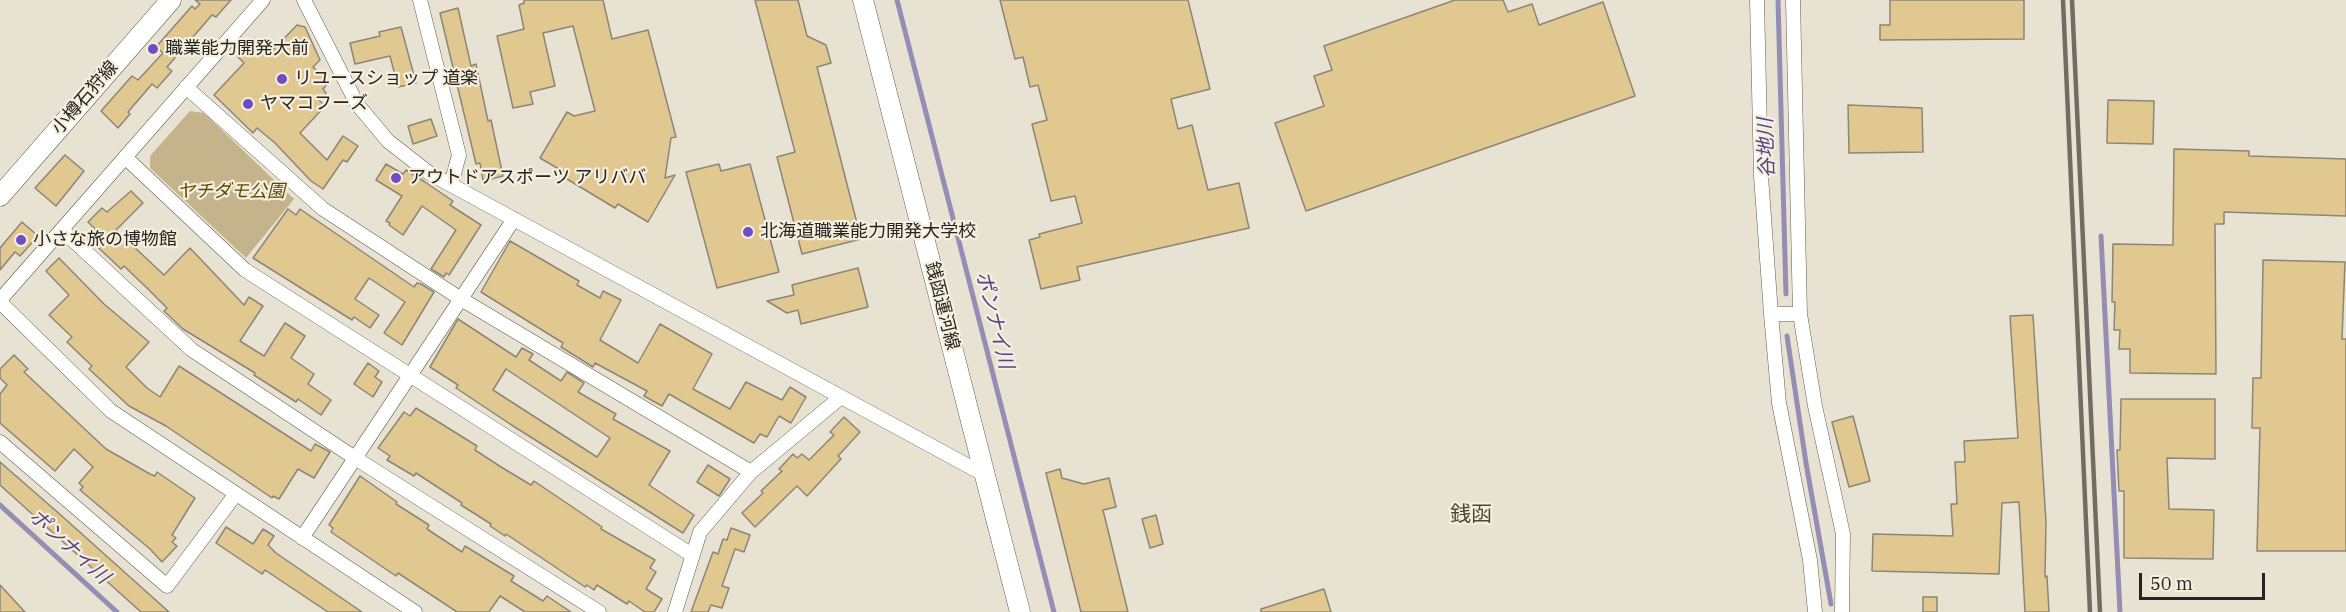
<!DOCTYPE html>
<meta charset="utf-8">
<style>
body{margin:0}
#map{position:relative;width:2346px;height:612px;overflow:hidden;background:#e8e2d2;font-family:"IBM Plex Serif",serif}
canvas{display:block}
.scale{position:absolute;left:2139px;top:573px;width:126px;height:27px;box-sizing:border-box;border:3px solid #27241f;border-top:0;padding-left:8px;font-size:18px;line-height:21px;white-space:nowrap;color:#27241f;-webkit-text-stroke:4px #f5efdf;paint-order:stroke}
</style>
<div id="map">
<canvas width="2346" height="612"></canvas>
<div class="scale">50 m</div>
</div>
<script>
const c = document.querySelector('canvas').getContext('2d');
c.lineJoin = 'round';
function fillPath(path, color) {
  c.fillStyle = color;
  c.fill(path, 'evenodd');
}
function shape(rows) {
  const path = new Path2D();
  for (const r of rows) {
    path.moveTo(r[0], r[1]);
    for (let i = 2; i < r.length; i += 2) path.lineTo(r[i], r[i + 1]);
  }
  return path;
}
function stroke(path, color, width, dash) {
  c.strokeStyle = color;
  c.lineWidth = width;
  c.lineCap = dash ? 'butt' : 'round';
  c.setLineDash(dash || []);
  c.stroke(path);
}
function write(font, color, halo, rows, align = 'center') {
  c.font = font + ' "IBM Plex Serif","Noto Sans JP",serif';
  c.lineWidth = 4.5;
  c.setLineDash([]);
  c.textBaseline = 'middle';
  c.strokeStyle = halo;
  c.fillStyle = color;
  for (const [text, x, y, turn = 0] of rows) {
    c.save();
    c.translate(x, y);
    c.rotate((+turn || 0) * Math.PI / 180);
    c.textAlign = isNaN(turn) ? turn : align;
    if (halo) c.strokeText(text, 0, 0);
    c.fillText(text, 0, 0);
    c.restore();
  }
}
fillPath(shape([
 [190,111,204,113,294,199,246,258,150,168,150,156]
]), '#c4b38b');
stroke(shape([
 [897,0,1054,612],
 [1778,0,1786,294],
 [2101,236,2120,612],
 [1787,336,1806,463,1831,604],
 [0,505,117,612]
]), '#958db3', 5);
const building = shape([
 [195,0,231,0,216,17,212,15,167,67,172,71,157,88,152,84,128,112,130,114,118,128,101,111,132,76,138,80,163,53,156,47,192,6,195,9,200,4,195,0],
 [524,0,603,0,612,39,648,30,676,137,671,138,665,178,675,175,648,222,618,204,615,208,562,176,564,172,540,158,567,112,574,116,595,111,573,26,543,33,555,86,530,92,533,104,513,108,497,36,524,29,519,5,524,3,524,0],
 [755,0,798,0,807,36,826,45,831,63,817,67,861,239,802,254,777,157,795,152,755,0],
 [1000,0,1188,0,1210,89,1171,99,1178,129,1192,125,1208,190,1239,183,1249,228,1077,267,1080,280,1041,289,1029,240,1040,237,1039,234,1082,223,1075,196,1051,201,1032,124,1047,120,1038,85,1030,87,1023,57,1015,59,1000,0],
 [1455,0,1503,0,1508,12,1532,4,1539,25,1603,2,1635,96,1306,211,1275,123,1324,106,1314,76,1332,70,1324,46,1455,0],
 [1890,0,2024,0,2024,39,1880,40,1880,25,1890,25,1890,0],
 [458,8,471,66,476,64,488,121,491,120,503,176,483,181,480,163,476,164,440,13,458,8],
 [297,25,305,27,320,60,313,67,329,82,323,89,326,93,319,100,325,106,300,133,327,160,343,136,358,146,347,162,343,160,323,189,311,181,275,143,257,128,253,133,214,95,244,63,237,56,254,38,270,53,297,25],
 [401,27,416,83,398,87,390,56,355,64,350,43,380,36,379,32,401,27],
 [2108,100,2154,101,2153,144,2107,143,2108,100],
 [1848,105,1922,108,1923,152,1849,153,1848,105],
 [431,119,437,136,413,144,408,126,431,119],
 [2174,149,2249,151,2249,156,2346,159,2346,216,2224,212,2224,224,2215,224,2216,374,2130,373,2130,349,2119,349,2120,330,2114,330,2115,302,2112,302,2113,244,2173,245,2174,149],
 [65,155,84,171,56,206,35,188,65,155],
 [386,164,403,174,406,170,425,182,453,201,450,205,481,225,449,275,446,273,444,277,431,269,456,230,422,206,403,235,389,225,390,223,386,221,402,196,376,180,386,164],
 [719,164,721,171,750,164,779,272,717,288,686,172,719,164],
 [131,191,143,203,116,230,164,275,190,248,244,305,249,297,263,306,240,341,264,356,285,323,305,336,291,358,314,374,308,384,331,400,321,415,298,399,296,402,254,375,255,373,183,329,164,311,167,308,147,288,124,266,121,269,87,237,95,229,88,222,102,208,107,212,131,191],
 [288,209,296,215,300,209,414,287,417,283,421,284,434,292,402,345,384,333,405,302,369,278,355,299,379,315,370,328,354,317,352,320,253,258,288,209],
 [22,222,38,236,20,256,15,252,0,270,0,248,22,222],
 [510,241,579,281,577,285,600,298,603,291,621,300,600,340,638,363,660,324,712,354,693,389,730,409,746,382,782,400,790,387,806,397,791,423,779,416,767,437,760,434,754,443,669,394,662,406,644,396,647,391,595,363,593,367,561,347,563,343,481,292,510,241],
 [59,258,104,304,149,342,126,367,147,388,160,397,179,366,311,451,315,444,330,452,314,478,298,469,279,499,273,496,272,498,166,426,129,406,89,369,92,366,67,342,72,337,49,315,69,295,46,271,59,258],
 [2263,260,2345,262,2342,339,2346,339,2346,551,2257,551,2260,428,2252,428,2253,378,2261,378,2263,260],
 [858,268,868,307,801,324,798,310,787,313,767,301,794,295,792,285,858,268],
 [2033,315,2046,522,2045,577,2047,576,2049,612,2025,612,2019,502,2002,503,1999,574,1872,571,1873,534,1953,536,1951,504,1957,504,1955,462,1965,462,1964,441,2018,438,2010,316,2033,315],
 [458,319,516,357,522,348,533,354,529,360,561,381,567,372,584,383,578,392,616,414,613,419,670,451,649,485,694,515,683,533,510,424,456,388,458,385,430,367,458,319],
 [506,369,610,438,597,457,493,390,506,369],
 [14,355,28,369,24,372,106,449,150,474,155,476,157,472,195,498,172,535,176,538,172,542,177,546,162,562,150,549,80,490,83,487,79,483,93,467,74,449,55,471,0,423,0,394,7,385,0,378,0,369,14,355],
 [368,363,379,371,375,377,382,382,373,397,354,384,368,363],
 [2121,399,2215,399,2215,459,2167,458,2169,509,2214,510,2213,559,2124,558,2124,491,2119,491,2117,450,2120,450,2121,399],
 [416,408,477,446,475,450,501,467,531,485,534,481,602,527,601,529,655,560,650,568,656,572,646,589,662,599,654,612,645,612,629,601,627,604,597,585,594,590,587,585,585,587,506,534,505,536,490,526,491,524,461,505,462,503,416,473,414,476,387,460,390,456,378,448,404,412,410,416,416,408],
 [1853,416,1870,481,1849,487,1832,422,1853,416],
 [844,417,860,432,838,456,841,459,807,496,797,486,755,527,742,513,763,493,761,491,782,471,779,469,793,454,797,458,802,454,809,460,834,435,830,432,844,417],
 [0,462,63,517,169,612,141,612,0,485,0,462],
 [708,465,730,479,719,496,697,482,708,465],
 [1060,469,1062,478,1084,484,1109,478,1116,507,1103,510,1128,612,1081,612,1046,473,1060,469],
 [360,476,397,502,396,504,429,525,427,529,462,552,465,546,514,576,511,581,543,601,547,596,571,612,525,612,500,596,489,612,457,612,398,573,396,576,331,532,333,528,329,525,360,476],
 [1156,515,1163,544,1150,548,1142,519,1156,515],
 [226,527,253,544,263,529,274,536,268,545,276,553,362,612,328,612,265,570,262,574,216,543,226,527],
 [731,528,750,535,744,552,735,549,722,586,729,588,722,608,711,605,708,612,691,612,713,552,718,554,723,539,727,540,731,528],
 [0,585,25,612,0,612,0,585],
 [1324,589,1331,612,1261,612,1261,609,1324,589],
 [1923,597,1937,597,1937,612,1923,612,1923,597]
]);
fillPath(building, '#e0c890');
stroke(building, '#8c8678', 1.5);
const street = shape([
 [304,0,357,104,388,141,429,173,985,475],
 [420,0,459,155,451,185],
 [1757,0,1761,176,1771,314,1779,403,1810,560,1815,612],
 [1793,0,1800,314,1815,406,1843,534,1842,612],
 [186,87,323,209,461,299,751,472],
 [125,157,245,270,692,555],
 [62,230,192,350,355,458,599,612],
 [0,300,263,0],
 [0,302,111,411,415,612],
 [1771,314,1800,314],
 [0,442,167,586,235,495],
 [302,538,514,219],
 [675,612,700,532,751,472,841,397]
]);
const secondary = shape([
 [863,0,1020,612],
 [0,196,171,0]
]);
stroke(street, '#635d50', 15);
stroke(secondary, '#635d50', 21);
stroke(street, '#fff', 14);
stroke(secondary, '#fff', 20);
stroke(shape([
 [2063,0,2090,612],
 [2072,0,2100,612]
]), '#716d64', 4.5);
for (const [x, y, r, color] of [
 [153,49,6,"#704cc5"],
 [282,79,6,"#704cc5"],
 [248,104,6,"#704cc5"],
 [396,178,6,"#704cc5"],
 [748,232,6,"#704cc5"],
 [21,240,6,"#704cc5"]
]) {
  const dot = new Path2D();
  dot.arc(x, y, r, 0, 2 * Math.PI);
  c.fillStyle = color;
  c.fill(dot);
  stroke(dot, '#f5efdf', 2);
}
write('18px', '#27241f', '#f5efdf', [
 ["職業能力開発大前",165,49],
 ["リユースショップ 道楽",294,79],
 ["ヤマコフーズ",260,104],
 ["アウトドアスポーツ アリババ",408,178],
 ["北海道職業能力開発大学校",760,232],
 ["小さな旅の博物館",33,240]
], 'left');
write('18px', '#27241f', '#f5efdf', [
 ["小樽石狩線",85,98,-49],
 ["銭函運河線",942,306,76]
]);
write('italic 18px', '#624a00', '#f5efdf', [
 ["ヤチダモ公園",231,192]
]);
write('italic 20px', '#544386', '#f5efdf', [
 ["谷地川",1767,148,-92],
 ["ポンナイ川",994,320,76],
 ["ポンナイ川",69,547,42]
]);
write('21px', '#4b4639', '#f5efdf', [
 ["銭函",1471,515]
]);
</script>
